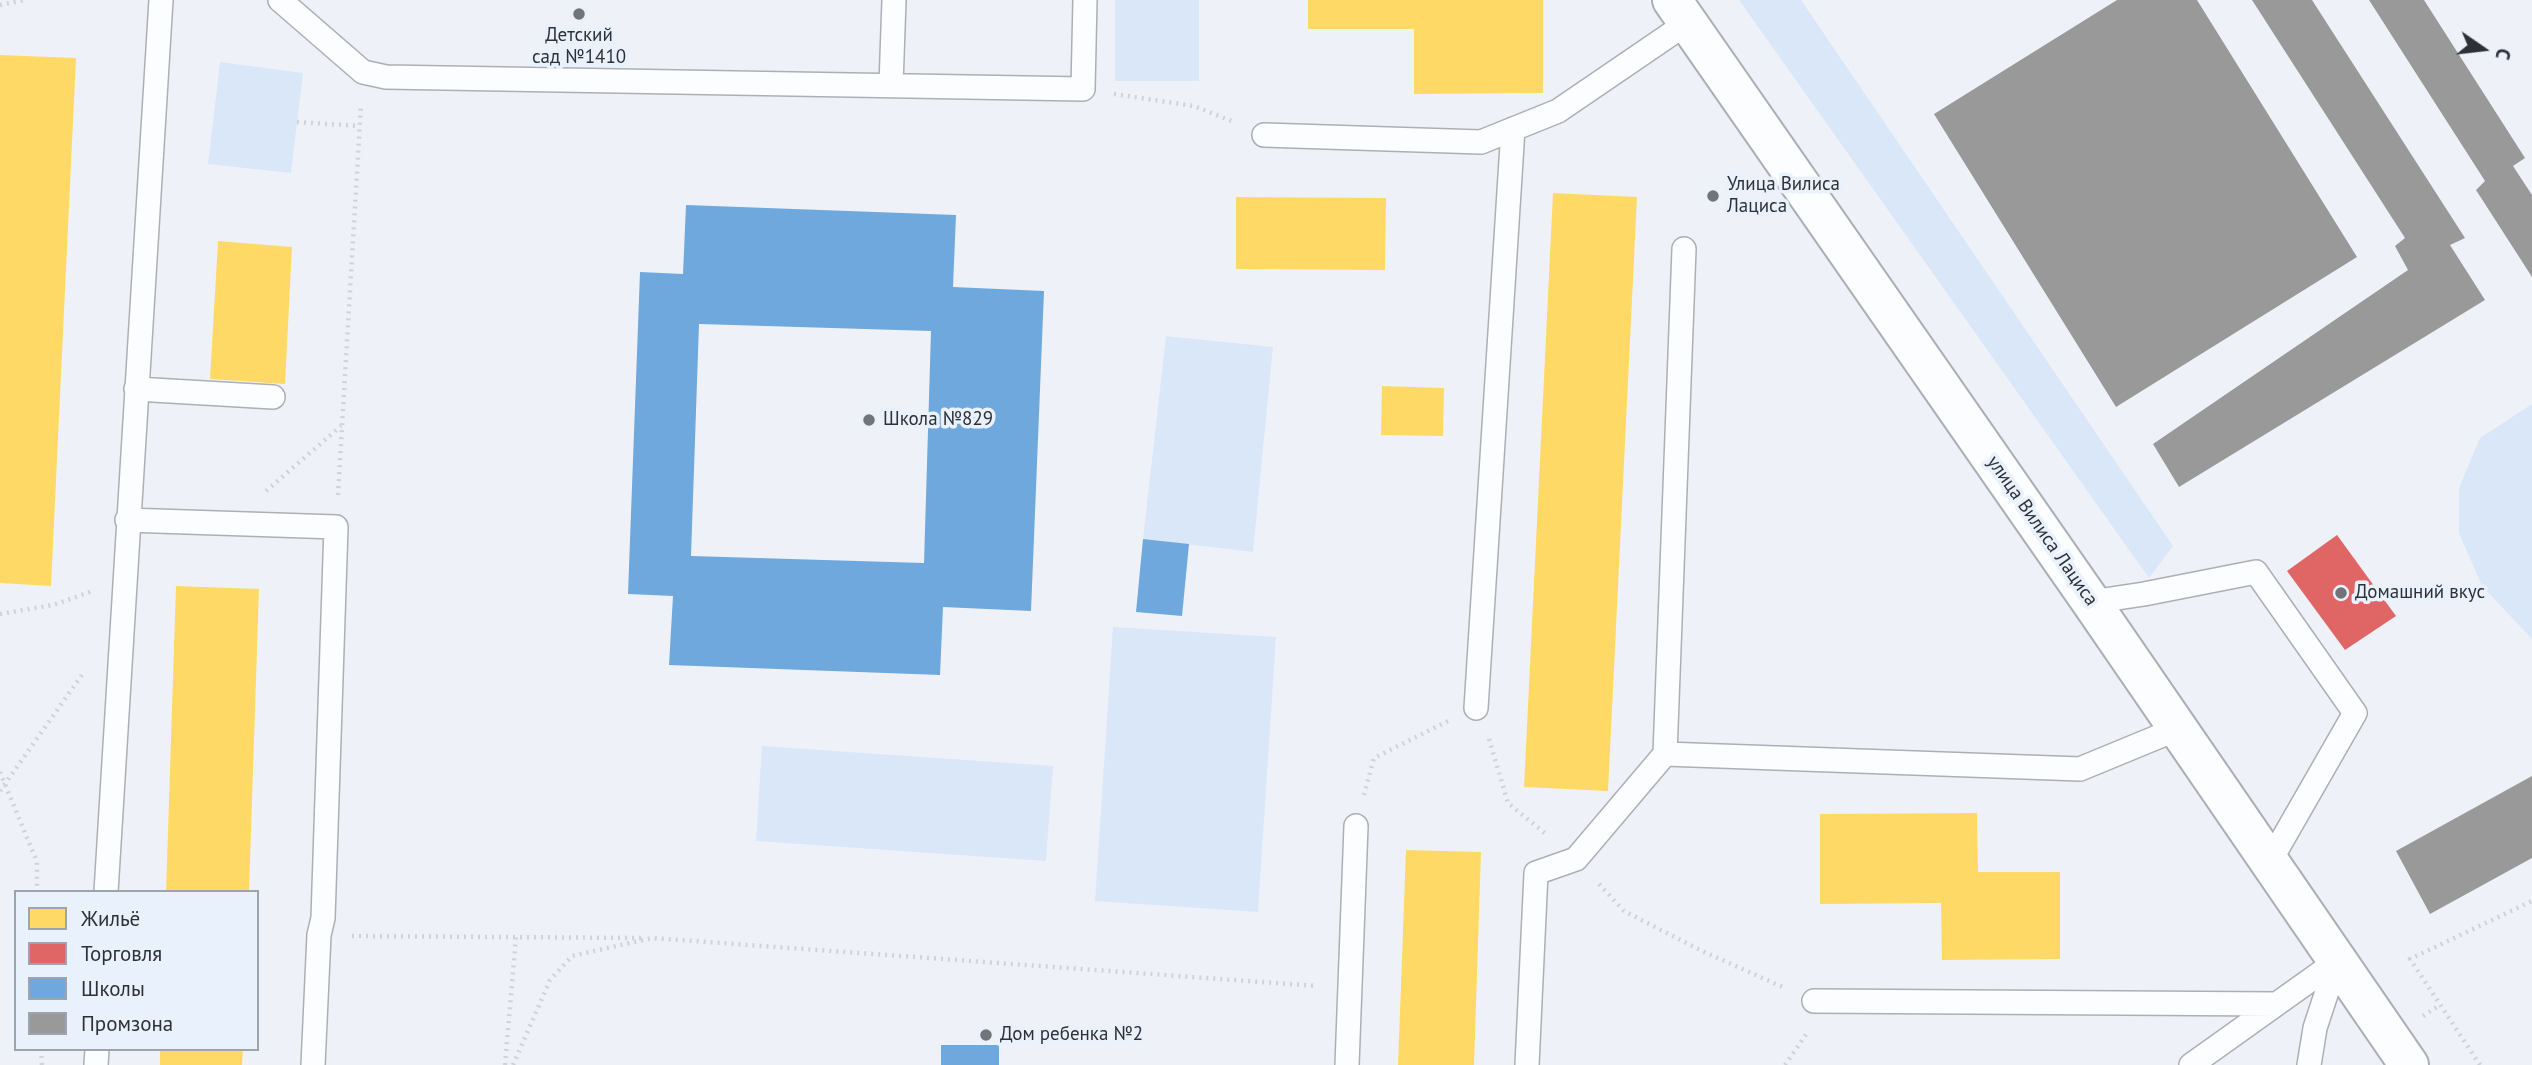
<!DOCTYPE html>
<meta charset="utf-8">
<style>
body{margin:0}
#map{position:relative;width:2532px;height:1065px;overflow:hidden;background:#eef2f8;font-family:"PT Sans",sans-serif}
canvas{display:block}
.legend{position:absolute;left:14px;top:890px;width:245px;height:161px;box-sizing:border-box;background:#e9f1fd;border:2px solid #9ea4ad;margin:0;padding:9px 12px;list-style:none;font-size:21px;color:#2d3136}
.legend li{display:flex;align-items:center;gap:14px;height:35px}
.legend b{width:35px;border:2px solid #9ea4ad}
.north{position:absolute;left:2448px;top:14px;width:70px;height:70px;-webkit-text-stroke:5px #e9f1fd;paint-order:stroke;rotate:104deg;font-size:19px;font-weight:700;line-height:28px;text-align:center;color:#2d3136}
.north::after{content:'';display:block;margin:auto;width:24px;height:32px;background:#2d3136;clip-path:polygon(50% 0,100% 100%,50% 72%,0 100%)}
</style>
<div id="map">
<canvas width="2532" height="1065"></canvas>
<ul class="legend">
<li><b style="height:19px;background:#ffd966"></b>Жильё</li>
<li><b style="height:19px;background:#e06666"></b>Торговля</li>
<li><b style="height:19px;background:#6fa8dc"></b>Школы</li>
<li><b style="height:19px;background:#999"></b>Промзона</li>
</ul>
<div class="north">С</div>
</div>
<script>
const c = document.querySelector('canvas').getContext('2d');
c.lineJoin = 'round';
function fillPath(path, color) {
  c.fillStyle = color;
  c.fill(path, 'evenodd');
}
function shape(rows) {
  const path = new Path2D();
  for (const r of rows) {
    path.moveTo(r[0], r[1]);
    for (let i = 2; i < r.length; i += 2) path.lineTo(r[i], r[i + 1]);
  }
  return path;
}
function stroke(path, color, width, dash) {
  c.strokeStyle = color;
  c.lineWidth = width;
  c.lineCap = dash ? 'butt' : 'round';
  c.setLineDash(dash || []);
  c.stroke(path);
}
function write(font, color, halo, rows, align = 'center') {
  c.font = font + ' "PT Sans",sans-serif';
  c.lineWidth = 7;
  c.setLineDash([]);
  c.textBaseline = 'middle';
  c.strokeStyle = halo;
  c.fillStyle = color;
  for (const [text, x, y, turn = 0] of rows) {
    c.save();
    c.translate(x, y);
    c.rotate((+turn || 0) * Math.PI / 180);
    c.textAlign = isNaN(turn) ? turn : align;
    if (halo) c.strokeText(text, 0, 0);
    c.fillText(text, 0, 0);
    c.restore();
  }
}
fillPath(shape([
 [1115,0,1199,0,1199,81,1115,81],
 [1739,0,1801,0,2173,546,2149,578],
 [220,62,303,73,291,173,208,164],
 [1166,336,1273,347,1253,552,1143,539],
 [2532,404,2532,639,2482,586,2459,533,2459,488,2480,438],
 [1113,627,1276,637,1258,912,1095,901],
 [762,746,1053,766,1046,861,756,841]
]), '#dae7f9');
fillPath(shape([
 [1308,0,1543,0,1543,93,1414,94,1414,29,1308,29],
 [0,55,76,58,51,586,0,583],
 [1553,193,1637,197,1608,791,1524,787],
 [1236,197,1386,198,1385,270,1236,269],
 [218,241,292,247,285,384,210,379],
 [1382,386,1444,388,1443,436,1381,435],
 [176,586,259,589,249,892,166,892],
 [1977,813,1978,872,2060,872,2060,959,1942,960,1941,903,1820,904,1820,814],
 [1406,850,1481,852,1474,1065,1398,1065],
 [160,1049,243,1049,242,1065,160,1065]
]), '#ffd966');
fillPath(shape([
 [2337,535,2396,616,2345,650,2287,571]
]), '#e06666');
fillPath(shape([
 [686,205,956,215,953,287,1044,291,1031,611,943,607,940,675,669,665,673,596,628,594,640,272,683,274],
 [699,324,931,331,924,563,691,556],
 [1143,539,1189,544,1182,616,1136,612],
 [941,1045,999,1045,999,1065,941,1065]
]), '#6fa8dc');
fillPath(shape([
 [2117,0,2197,0,2357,257,2116,407,1934,114],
 [2252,0,2312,0,2465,238,2450,245,2485,300,2179,487,2153,444,2408,270,2395,246,2405,238],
 [2369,0,2424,0,2525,158,2513,166,2532,195,2532,277,2476,190,2485,181],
 [2532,776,2532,858,2430,914,2396,851]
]), '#999');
const service = shape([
 [280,0,363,72,386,77,1083,89,1085,0],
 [891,85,894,0],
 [1264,135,1481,142,1558,111,1687,23],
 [1684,249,1665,754,2080,769,2177,729],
 [136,389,273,397],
 [127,520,336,527,323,918,319,935,313,1065],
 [2091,602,2144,594,2256,572,2355,713,2269,863],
 [1476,708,1513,129],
 [106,892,161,0],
 [1814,1001,2275,1004],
 [96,1065,97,1049],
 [1347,1065,1356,826],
 [1527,1065,1536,873,1576,859,1665,754],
 [2191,1065,2337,961],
 [2309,1065,2315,1028,2337,961]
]);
const tertiary = shape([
 [1672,0,2091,602,2409,1065]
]);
stroke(service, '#acafb5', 26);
stroke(tertiary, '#acafb5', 42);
stroke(shape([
 [0,5,25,0],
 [1114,94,1194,106,1234,122],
 [297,122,359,126],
 [266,491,341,426],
 [338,495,361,105],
 [0,614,53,605,90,592],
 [1489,739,1508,803,1547,835],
 [0,772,37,862,37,892],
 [0,791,84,672],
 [1364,795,1374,758,1448,721],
 [1599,884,1624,911,1702,951,1785,988],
 [352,936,644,938],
 [2423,1016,2440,1005],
 [41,1049,42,1065],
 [505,1065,516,937],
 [513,1065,550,980,572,956,652,938,1317,986],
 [1785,1065,1807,1033],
 [2480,1065,2410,959,2532,901]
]), '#d1d2d5', 4.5, [2, 5]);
stroke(service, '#fcfdfe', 23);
stroke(tertiary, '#fcfdfe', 38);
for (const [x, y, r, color] of [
 [579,14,7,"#71757a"],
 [1713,196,7,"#71757a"],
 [869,420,7,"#71757a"],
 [2341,593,7,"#71757a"],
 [986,1035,7,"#71757a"]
]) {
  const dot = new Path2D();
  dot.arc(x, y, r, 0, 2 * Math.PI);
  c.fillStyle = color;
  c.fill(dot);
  stroke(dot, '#e9f1fd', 2.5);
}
write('19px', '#2d3136', '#e9f1fd', [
 ["Детский",579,36,"center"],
 ["сад №1410",579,58,"center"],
 ["Улица Вилиса",1727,185],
 ["Лациса",1727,207],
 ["Школа №829",883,420],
 ["Домашний вкус",2355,593],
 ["Дом ребенка №2",1000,1035]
], 'left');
write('19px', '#2d3136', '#e9f1fd', [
 ["улица Вилиса Лациса",2042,531,55]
]);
</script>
